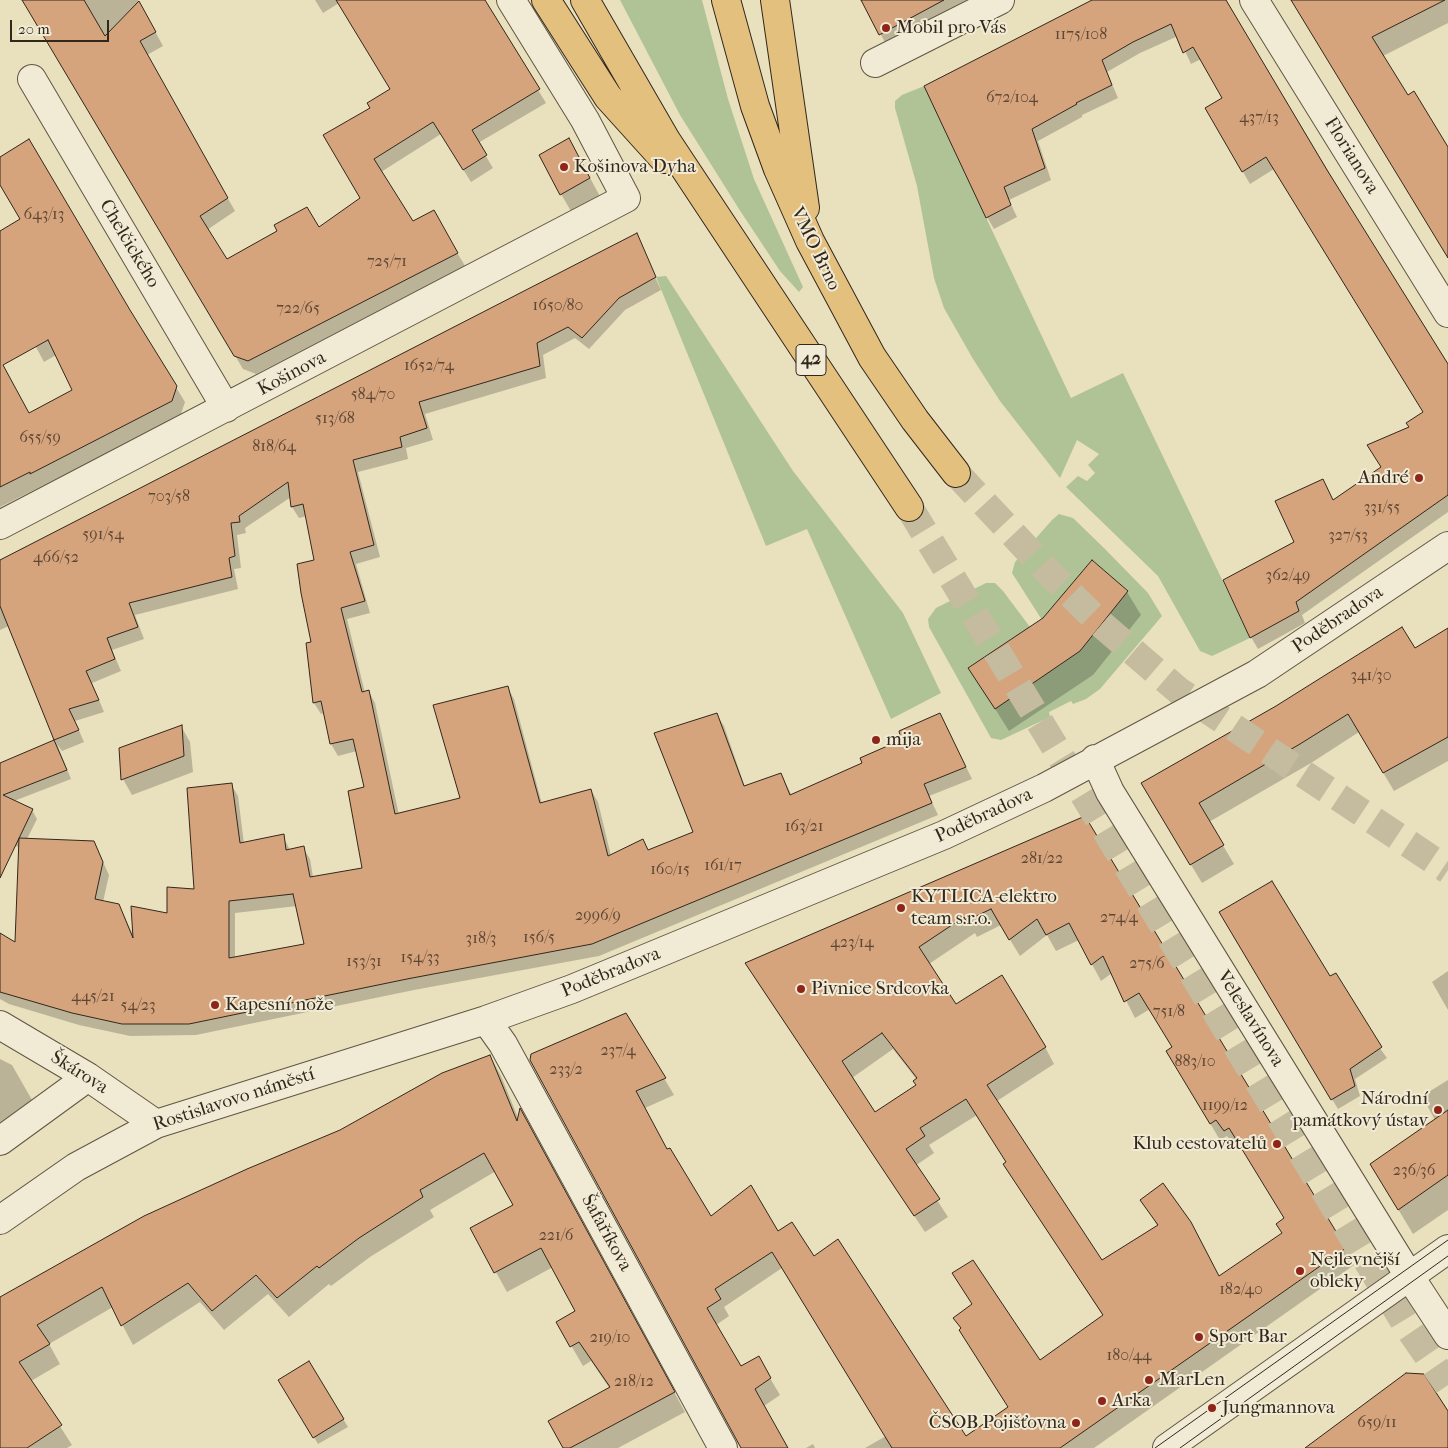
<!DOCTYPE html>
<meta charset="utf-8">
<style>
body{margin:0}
#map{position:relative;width:1448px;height:1448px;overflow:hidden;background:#e9e0be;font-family:"IM FELL French Canon",serif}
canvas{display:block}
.scale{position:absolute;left:10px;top:20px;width:99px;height:22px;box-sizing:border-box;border:2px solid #33271c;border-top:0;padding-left:6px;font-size:15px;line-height:18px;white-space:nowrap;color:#33271c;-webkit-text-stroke:4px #f1ebd5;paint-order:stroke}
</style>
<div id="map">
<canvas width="1448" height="1448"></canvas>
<div class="scale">20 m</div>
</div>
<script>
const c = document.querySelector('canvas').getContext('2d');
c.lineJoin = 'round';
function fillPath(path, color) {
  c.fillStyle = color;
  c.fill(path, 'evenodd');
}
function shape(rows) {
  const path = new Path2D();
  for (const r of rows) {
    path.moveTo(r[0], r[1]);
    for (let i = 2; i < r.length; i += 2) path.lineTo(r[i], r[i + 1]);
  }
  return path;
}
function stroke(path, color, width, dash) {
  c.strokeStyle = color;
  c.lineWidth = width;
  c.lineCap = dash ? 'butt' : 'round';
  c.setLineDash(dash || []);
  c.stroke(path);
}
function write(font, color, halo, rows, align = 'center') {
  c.font = font + ' "IM FELL French Canon",serif';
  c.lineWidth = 4;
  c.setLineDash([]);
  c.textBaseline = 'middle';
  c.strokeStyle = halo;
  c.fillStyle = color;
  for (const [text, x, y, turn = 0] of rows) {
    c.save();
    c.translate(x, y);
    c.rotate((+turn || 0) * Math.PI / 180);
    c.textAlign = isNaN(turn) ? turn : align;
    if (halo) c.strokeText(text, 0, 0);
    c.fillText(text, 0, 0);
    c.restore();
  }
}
fillPath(shape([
 [620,0,702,0,728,99,754,179,803,287,799,292,780,271,739,209,680,115],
 [924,86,1071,398,1123,373,1250,638,1212,656,1200,651,1158,576,1066,487,1078,476,1087,481,1095,473,1088,465,1099,454,1077,440,1060,478,1000,401,973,359,944,308,934,278,917,186,895,108,895,101,902,95],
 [666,276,793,471,903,613,941,693,891,719,807,529,766,546,656,277],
 [1059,514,1073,518,1104,548,1148,593,1162,616,1100,689,1086,699,1073,704,1071,701,1049,712,1050,717,1001,740,991,738,929,627,928,619,936,608,986,583,995,583,1003,591,1030,627,968,668,995,708,1080,651,1128,591,1092,560,1042,620,1012,573,1015,562,1052,520]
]), '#b0c396');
fillPath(shape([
 [23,0,138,0,163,46,147,55,235,211,207,230,227,261,318,229,361,198,372,108,392,90,339,3,323,13,315,0,483,0,546,103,478,143,493,168,471,182,441,134,381,172,413,222,433,212,465,266,256,374,243,369],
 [863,0,993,0,890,52],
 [1094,0,1225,0,1448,369,1448,512,1302,615,1305,623,1258,649,1251,637,1296,542,1334,502,1382,468,1410,428,1425,413,1274,169,1250,184,1207,109,1224,98,1201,59,1191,64,1178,36,1140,53,1107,72,1118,98,1082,115,1082,117,1038,141,1051,180,1009,200,1017,217,994,229,987,217],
 [1292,0,1448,0,1448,23,1383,56,1407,97,1448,149,1448,257],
 [0,159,129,311,185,402,180,417,0,507,0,367,29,414,73,391,56,355,44,362,0,280,0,232,22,219,0,183],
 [582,163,603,202,575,218,561,194],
 [636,235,661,290,625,310,589,349,575,338,543,355,546,378,425,414,433,440,406,448,408,459,358,472,380,557,356,564,370,613,347,619,365,693,369,692,375,703,399,815,461,799,507,687,514,699,542,804,591,790,598,802,611,856,643,841,649,852,695,833,717,715,724,726,745,787,781,774,792,796,946,726,972,779,929,796,938,815,599,956,414,990,196,1035,130,1036,79,1025,9,1004,0,999,0,934,16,944,20,848,0,838,0,765,56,740,9,626,0,630,0,561],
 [291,497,292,507,299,518,307,516,316,561,313,643,314,703,321,714,325,713,331,744,338,756,357,751,366,788,363,869,313,877,310,859,303,848,290,850,283,836,244,844,238,796,231,784,196,891,168,914,134,937,119,905,103,902,109,875,94,842,27,839,37,819,32,810,14,801,71,779,57,744,62,751,84,742,75,721,104,712,92,683,121,671,112,650,144,639,135,615,238,589,234,569,241,568,237,535,246,533,245,528],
 [297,906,305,945,235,958,235,913],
 [1127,592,1141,615,1093,675,1009,731,970,669,1044,619],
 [1448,630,1448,761,1394,791,1359,732,1311,763,1209,822,1234,864,1202,883,1153,802],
 [181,726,190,742,193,772,132,795,123,779],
 [1084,817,1354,1265,1094,1448,865,1448,886,1436,782,1268,724,1307,729,1316,716,1325,740,1367,758,1358,780,1395,764,1406,787,1448,743,1448,531,1060,626,1014,674,1095,645,1108,667,1150,711,1218,778,1233,813,1258,965,1437,1009,1407,970,1347,955,1318,1039,1362,1103,1316,1015,1181,1007,1163,977,1115,929,1145,934,1153,915,1166,948,1217,925,1232,756,980],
 [1001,925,1020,956,1047,935,1056,951,1079,940,1101,981,1112,973,1135,1018,1150,1009,1173,1048,1177,1068,1220,1140,1227,1136,1234,1147,1240,1144,1285,1219,1283,1234,1219,1277,1142,1200,1158,1227,1102,1262,997,1101,1054,1064,1045,1047,956,1006,929,964,975,933,977,937],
 [893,1049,917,1080,918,1086,875,1114,852,1078],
 [1220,913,1329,978,1387,1058,1355,1079,1360,1096,1338,1109],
 [1448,971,1448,1010,1432,982],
 [490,1056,501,1076,519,1120,531,1129,685,1412,618,1448,564,1448,610,1389,591,1361,583,1366,558,1323,577,1311,553,1267,507,1292,472,1229,515,1205,496,1171,430,1210,434,1217,370,1257,331,1286,329,1284,289,1317,268,1294,224,1330,200,1302,133,1345,113,1307,49,1344,60,1364,31,1381,72,1445,67,1448,0,1448,0,1299],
 [0,1059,12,1065,36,1107,0,1142],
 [1448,1080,1448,1210,1413,1234,1386,1189,1435,1120,1422,1096],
 [309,1363,348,1427,318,1444,280,1380],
 [813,1444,815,1448,806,1448]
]), '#0003');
const building = shape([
 [22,0,84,0,105,36,139,1,156,32,140,41,228,198,200,216,227,259,277,231,274,225,307,207,319,227,360,198,323,135,370,108,367,103,390,89,336,0,485,0,540,89,472,130,487,155,463,170,433,122,374,159,413,221,434,210,458,253,248,361,234,356,22,0],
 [861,0,944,0,879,35,861,0],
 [1092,0,1226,0,1327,170,1448,364,1448,495,1296,602,1299,611,1250,638,1223,580,1294,542,1275,501,1323,479,1333,500,1381,467,1367,445,1409,427,1406,423,1423,412,1266,157,1242,172,1205,108,1222,98,1193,47,1183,53,1171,24,1133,42,1102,60,1112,85,1076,103,1077,104,1032,129,1045,168,1004,187,1011,205,986,218,924,86,1092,0],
 [1291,0,1445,0,1372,37,1408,95,1414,91,1448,147,1448,258,1291,0],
 [569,138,590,178,560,195,539,155,569,138],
 [29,139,130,310,177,386,172,401,30,474,30,472,0,487,0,231,20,219,0,185,0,157,29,139],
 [48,340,72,390,29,413,3,365,48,340],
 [637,233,656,277,619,298,582,338,568,327,537,343,540,366,419,402,427,428,400,437,402,447,353,460,374,545,350,552,365,601,341,608,362,692,369,690,395,814,460,798,433,705,508,686,540,803,591,789,608,856,643,839,648,850,693,832,654,733,717,713,744,786,781,773,790,795,862,763,860,758,901,740,899,731,940,713,966,767,924,784,932,803,592,944,407,979,189,1024,122,1024,72,1013,0,992,0,933,15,942,19,838,94,841,103,862,95,899,119,904,133,938,131,906,167,913,167,887,194,889,187,788,232,783,240,843,284,834,286,850,304,846,310,877,362,868,348,791,364,787,353,739,330,744,321,701,313,703,306,643,311,642,301,593,297,564,314,560,303,504,291,507,288,482,239,516,240,522,231,523,235,556,229,558,232,577,129,603,138,627,107,638,115,659,86,671,99,700,69,709,79,730,54,740,0,606,0,560,637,233],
 [293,894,304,944,229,958,229,901,293,894],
 [1092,560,1128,591,1080,651,995,709,968,668,1043,618,1092,560],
 [1402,627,1415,648,1448,628,1448,737,1383,773,1348,714,1300,744,1199,803,1224,845,1190,865,1141,783,1276,706,1402,627],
 [182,725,184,756,121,780,119,748,182,725],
 [54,740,67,770,3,795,33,809,0,878,0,763,54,740],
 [1085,816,1346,1248,1060,1448,892,1448,772,1252,715,1289,721,1299,707,1308,741,1366,759,1356,771,1378,755,1389,788,1448,741,1448,530,1060,531,1054,626,1013,666,1078,636,1091,667,1149,670,1148,711,1216,751,1185,778,1231,792,1222,814,1256,838,1239,966,1436,1008,1407,959,1330,961,1328,953,1318,972,1304,952,1273,973,1260,1040,1360,1103,1315,1003,1164,1006,1162,966,1099,920,1128,925,1136,906,1149,940,1199,914,1216,745,963,1085,816],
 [991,909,1009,940,1037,919,1046,935,1069,923,1091,965,1103,956,1124,1002,1139,993,1172,1047,1166,1051,1210,1124,1216,1120,1224,1131,1229,1128,1284,1218,1276,1224,1282,1233,1219,1276,1191,1222,1163,1183,1140,1200,1158,1225,1102,1260,987,1085,1046,1047,1002,975,956,1004,919,947,964,917,966,921,991,909],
 [882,1033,917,1078,913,1081,916,1085,875,1112,842,1061,882,1033],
 [1272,881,1330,976,1336,973,1382,1047,1350,1069,1355,1086,1331,1100,1219,912,1272,881],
 [490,1055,517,1121,520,1108,675,1392,570,1448,563,1448,548,1421,610,1387,579,1342,570,1347,556,1322,575,1311,541,1248,494,1273,470,1228,513,1205,484,1153,420,1190,423,1197,359,1238,319,1268,317,1266,277,1298,256,1275,212,1311,188,1283,121,1326,102,1287,37,1325,50,1344,19,1362,62,1425,27,1448,0,1448,0,1297,144,1216,247,1169,340,1130,442,1073,490,1055],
 [1448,1110,1448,1175,1398,1210,1370,1164,1448,1110],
 [309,1361,344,1419,313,1438,278,1380,309,1361],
 [1406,1373,1424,1374,1448,1411,1448,1448,1305,1448,1406,1373]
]);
fillPath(building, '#d5a37c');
stroke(building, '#33271c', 1);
stroke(shape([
 [956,473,1054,578,1101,624,1179,691,1448,870],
 [909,507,1405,1323,1448,1385]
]), '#c5bb9e', 28, [28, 14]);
const minor = shape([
 [1254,0,1448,313],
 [875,63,1000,0],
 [32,79,226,408],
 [0,525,626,198,585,120,511,0],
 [1095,759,1110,792,1406,1271,1448,1335],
 [486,1020,503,1044,723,1448],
 [0,1025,88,1077,156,1124],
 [0,1141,88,1077],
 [0,1220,76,1167,156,1124,486,1020,572,989,944,835,1044,788,1257,674,1448,546],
 [1167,1448,1448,1249]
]);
const highway = shape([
 [546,0,608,97,664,159],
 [585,0,666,140,909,507],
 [726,0,755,106,778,169,810,241,872,357,915,420,956,473],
 [775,0,805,208]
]);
stroke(minor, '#605544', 30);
stroke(highway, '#33271c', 30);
stroke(minor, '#f1ebd5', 28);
stroke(highway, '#e4c07f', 28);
stroke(shape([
 [1155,1448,1448,1240],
 [1180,1448,1448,1256]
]), '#33271c', 1);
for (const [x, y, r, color] of [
 [886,28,5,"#8f2418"],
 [564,167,5,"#8f2418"],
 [1419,478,5,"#8f2418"],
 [876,740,5,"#8f2418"],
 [901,908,5,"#8f2418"],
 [801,989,5,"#8f2418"],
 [215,1005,5,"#8f2418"],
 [1438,1110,5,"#8f2418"],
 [1277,1144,5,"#8f2418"],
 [1300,1271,5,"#8f2418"],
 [1199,1337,5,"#8f2418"],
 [1149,1380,5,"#8f2418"],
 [1102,1401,5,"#8f2418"],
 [1212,1408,5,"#8f2418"],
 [1076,1423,5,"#8f2418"]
]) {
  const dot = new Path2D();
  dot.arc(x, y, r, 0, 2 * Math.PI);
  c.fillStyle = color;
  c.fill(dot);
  stroke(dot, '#f1ebd5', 2);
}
write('16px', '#5c4634', null, [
 ["1175/108",1081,35],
 ["672/104",1012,98],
 ["437/13",1259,118],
 ["643/13",44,215],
 ["725/71",387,262],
 ["1650/80",558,306],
 ["722/65",298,309],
 ["1652/74",429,366],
 ["584/70",373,395],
 ["513/68",335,419],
 ["655/59",40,438],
 ["818/64",274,447],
 ["703/58",169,497],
 ["331/55",1382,508],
 ["591/54",103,535],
 ["327/53",1348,536],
 ["466/52",56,558],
 ["362/49",1288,576],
 ["341/30",1371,676],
 ["163/21",804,827],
 ["281/22",1042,859],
 ["161/17",723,866],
 ["160/15",670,870],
 ["2996/9",598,916],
 ["274/4",1119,918],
 ["156/5",539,938],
 ["318/3",481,939],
 ["423/14",852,943],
 ["154/33",420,958],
 ["153/31",364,962],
 ["275/6",1147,964],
 ["445/21",93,997],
 ["54/23",138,1006],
 ["751/8",1169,1012],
 ["237/4",618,1051],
 ["883/10",1195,1062],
 ["233/2",566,1070],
 ["1199/12",1225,1106],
 ["236/36",1414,1171],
 ["221/6",556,1236],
 ["182/40",1241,1290],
 ["219/10",610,1338],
 ["180/44",1129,1356],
 ["218/12",634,1382],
 ["659/11",1377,1423]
]);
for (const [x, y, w] of [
 [811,360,30]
]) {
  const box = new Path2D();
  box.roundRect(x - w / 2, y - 15.5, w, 31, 4);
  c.fillStyle = '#f1ebd5';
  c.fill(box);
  stroke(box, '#33271c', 1);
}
write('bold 18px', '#33271c', null, [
 ["42",811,360]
]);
write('19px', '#33271c', '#f1ebd5', [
 ["Mobil pro Vás",896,28],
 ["Košinova Dyha",574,167],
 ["André",1409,478,"right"],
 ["mija",886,740],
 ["KYTLICA-elektro",911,897],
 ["team s.r.o.",911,919],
 ["Pivnice Srdcovka",811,989],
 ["Kapesní nože",225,1005],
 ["Národní",1428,1099,"right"],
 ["památkový ústav",1428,1121,"right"],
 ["Klub cestovatelů",1267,1144,"right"],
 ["Nejlevnější",1310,1260],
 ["obleky",1310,1282],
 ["Sport Bar",1209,1337],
 ["MarLen",1159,1380],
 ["Arka",1112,1401],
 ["Jungmannova",1222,1408],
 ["ČSOB Pojišťovna",1066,1423,"right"]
], 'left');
write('19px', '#33271c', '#f1ebd5', [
 ["Florianova",1351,156,58],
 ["Chelčického",129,244,59],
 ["VMO Brno",815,249,64],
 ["Košinova",292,374,-28],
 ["Poděbradova",1338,620,-34],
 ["Poděbradova",984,816,-25],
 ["Poděbradova",611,973,-22],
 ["Veleslavínova",1250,1019,58],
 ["Škárova",79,1073,32],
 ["Rostislavovo náměstí",234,1100,-18],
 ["Šafaříkova",606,1233,61]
]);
</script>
